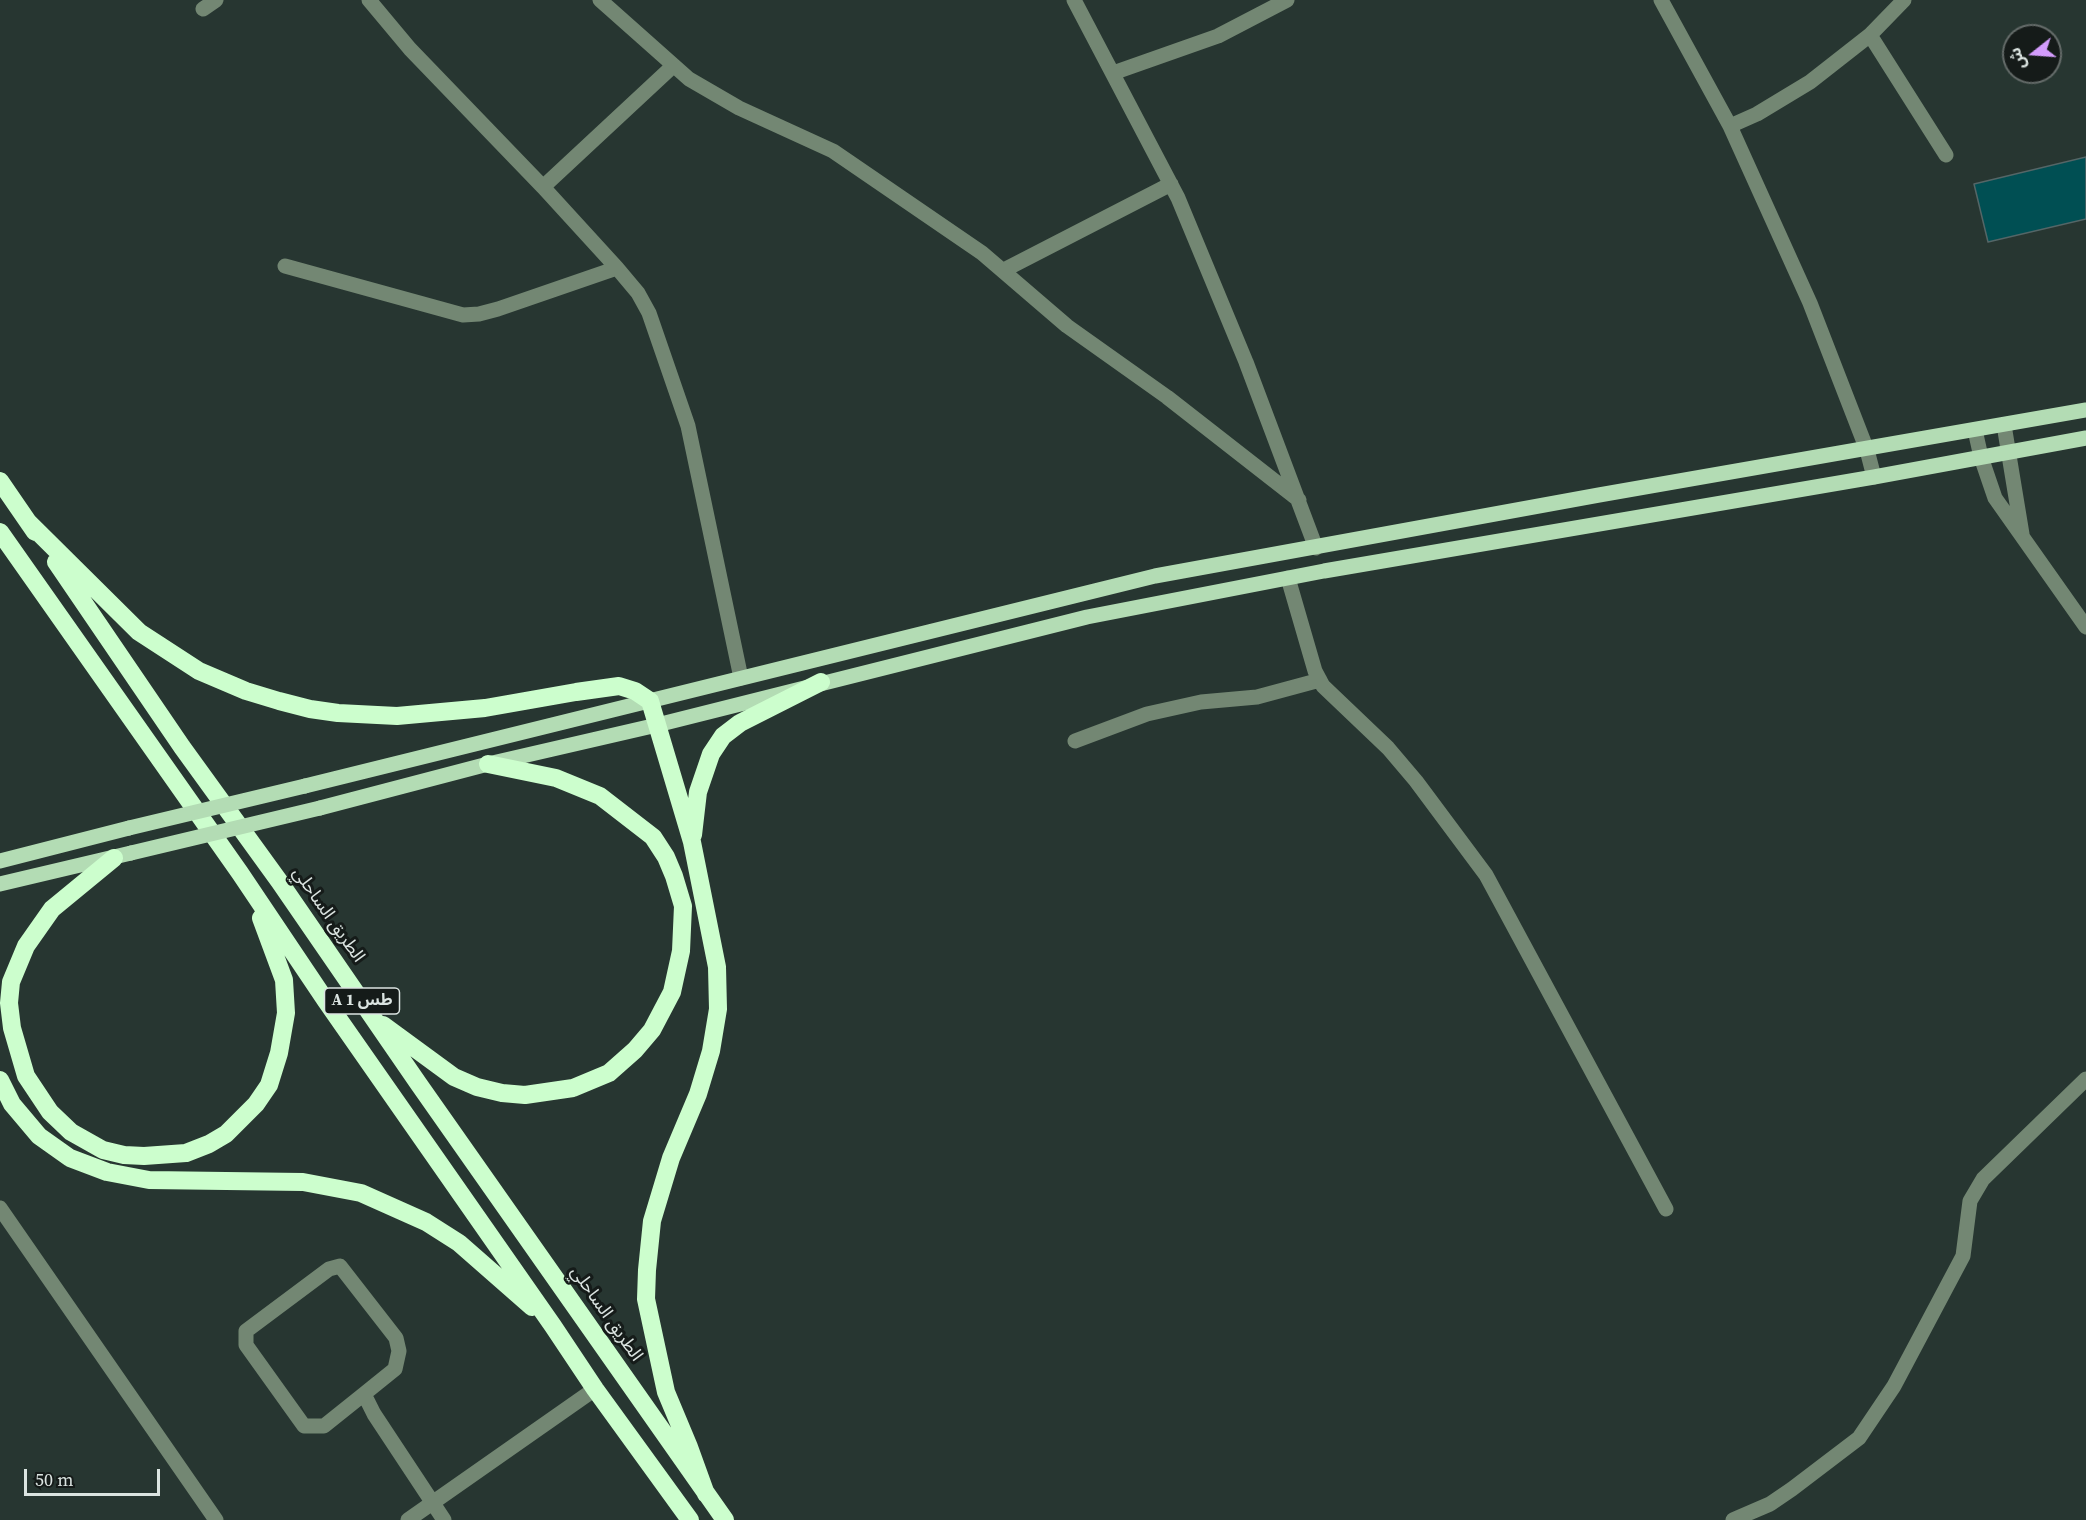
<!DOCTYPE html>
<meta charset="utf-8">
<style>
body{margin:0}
#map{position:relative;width:2086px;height:1520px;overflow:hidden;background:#273631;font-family:"Source Serif 4","Noto Sans Arabic",serif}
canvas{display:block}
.north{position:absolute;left:2002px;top:24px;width:60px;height:60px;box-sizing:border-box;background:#151b19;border:2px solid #646b69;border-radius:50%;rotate:253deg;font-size:16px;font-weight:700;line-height:24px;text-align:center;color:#dbe4e1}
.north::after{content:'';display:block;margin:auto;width:21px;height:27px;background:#d39cfc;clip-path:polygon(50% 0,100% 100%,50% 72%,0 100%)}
.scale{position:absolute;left:24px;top:1469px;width:136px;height:27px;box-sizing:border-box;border:3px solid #dbe4e1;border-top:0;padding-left:8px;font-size:18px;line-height:21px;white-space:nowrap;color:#dbe4e1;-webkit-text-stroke:4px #151b19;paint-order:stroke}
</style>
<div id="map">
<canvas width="2086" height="1520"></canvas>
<div class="north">ش</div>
<div class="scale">50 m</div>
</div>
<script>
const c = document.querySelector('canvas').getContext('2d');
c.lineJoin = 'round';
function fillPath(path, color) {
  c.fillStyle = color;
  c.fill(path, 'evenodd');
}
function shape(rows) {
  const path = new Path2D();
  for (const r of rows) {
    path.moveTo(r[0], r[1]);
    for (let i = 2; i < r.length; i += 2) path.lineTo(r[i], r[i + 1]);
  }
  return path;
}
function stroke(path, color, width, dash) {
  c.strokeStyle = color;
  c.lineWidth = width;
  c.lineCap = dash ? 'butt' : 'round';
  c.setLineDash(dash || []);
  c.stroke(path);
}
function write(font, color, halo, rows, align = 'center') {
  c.font = font + ' "Source Serif 4","Noto Sans Arabic",serif';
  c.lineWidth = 6;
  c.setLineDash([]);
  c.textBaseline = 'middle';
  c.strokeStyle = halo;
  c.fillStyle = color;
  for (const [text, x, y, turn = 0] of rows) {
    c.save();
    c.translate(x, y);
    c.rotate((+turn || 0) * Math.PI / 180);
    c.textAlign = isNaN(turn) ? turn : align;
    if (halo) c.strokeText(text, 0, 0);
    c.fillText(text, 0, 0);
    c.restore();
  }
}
const building = shape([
 [2086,157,2086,219,1988,242,1974,184,2086,157]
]);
fillPath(building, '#004f53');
stroke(building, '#546667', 1.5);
stroke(shape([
 [369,0,410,49,543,187,617,268,638,293,649,313,688,426,741,678],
 [600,0,689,79,739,108,833,151,982,253,1067,326,1167,397,1299,500],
 [1074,0,1178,198,1246,362,1316,548],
 [1661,0,1730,126,1810,303,1867,450,1874,477],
 [203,9,216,0],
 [1870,35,1946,155],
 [1113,73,1218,36,1287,0],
 [1730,126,1757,114,1810,82,1870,35,1904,0],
 [543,187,673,66],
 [285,266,463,315,479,314,498,309,617,268],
 [1004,270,1171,184],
 [2004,425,2022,534],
 [1975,430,1981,457,1995,498,2086,627],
 [1288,578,1315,671,1323,686,1388,748,1416,781,1486,875,1666,1209],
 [1075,741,1147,714,1201,702,1257,697,1320,680],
 [0,1208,216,1520],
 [364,1394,324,1426,304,1426,246,1345,246,1331,329,1269,340,1266,396,1338,399,1351,395,1369,364,1394,374,1414,444,1520],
 [408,1520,595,1389],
 [1733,1520,1770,1504,1792,1489,1859,1438,1894,1386,1963,1256,1970,1201,1983,1179,2086,1079]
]), '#738773', 15);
stroke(shape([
 [305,786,1155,576,1599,495,2086,410],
 [320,808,488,764,657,725,1087,617,1324,571,1874,477,2086,438],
 [0,861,129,828],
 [0,884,131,853]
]), '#b3dcb4', 15);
stroke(shape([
 [0,481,35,532],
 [28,522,139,632,199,671,246,691,279,701,310,709,338,713,397,716,485,708,576,692,619,686,635,691,650,701,692,842,717,967,718,1009,711,1051,698,1094,671,1158,652,1221,647,1270,646,1299,666,1392,689,1447,706,1494],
 [0,532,240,873,326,1001,553,1326,595,1389,690,1520],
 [56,562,182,747,279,881,418,1083,725,1520],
 [693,835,698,792,711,754,723,736,740,723,821,682],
 [114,858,52,909,26,946,11,982,9,1003,12,1028,26,1076,50,1112,71,1132,103,1150,124,1155,144,1156,186,1153,209,1144,226,1134,256,1104,269,1085,279,1053,286,1013,284,980,261,918],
 [383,1025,454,1077,477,1087,502,1093,525,1095,573,1088,609,1073,635,1050,652,1030,672,992,681,951,683,906,674,876,666,857,653,837,600,796,556,778,488,764],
 [0,1080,12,1104,39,1136,70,1158,107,1172,149,1180,303,1182,361,1193,426,1222,459,1243,532,1307]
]), '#ccfecd', 18);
stroke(shape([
 [129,828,305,786],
 [131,853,320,808]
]), '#b3dcb4', 15);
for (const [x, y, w] of [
 [362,1001,75]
]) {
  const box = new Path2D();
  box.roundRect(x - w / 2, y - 13, w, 26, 4.5);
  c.fillStyle = '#151b19';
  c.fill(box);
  stroke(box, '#dbe4e1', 1.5);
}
write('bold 16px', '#dbe4e1', null, [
 ["A 1 طس",362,1001]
]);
write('18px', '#dbe4e1', '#151b19', [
 ["الطريق الساحلي",328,915,55],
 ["الطريق الساحلي",606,1314,55]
]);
</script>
